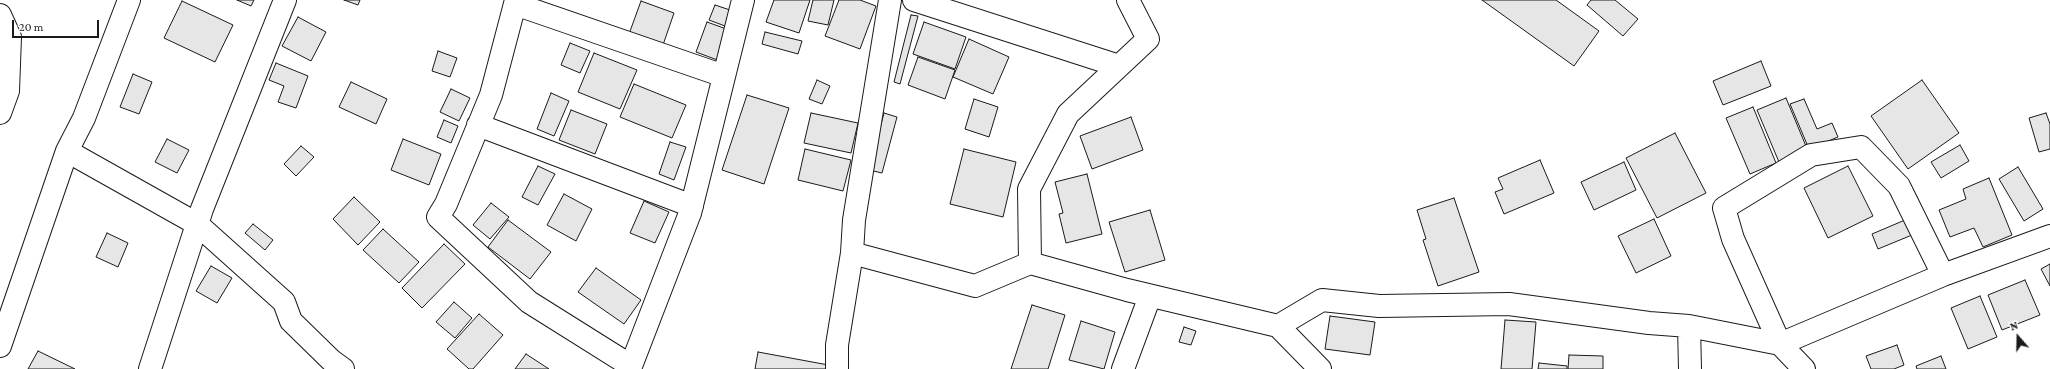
<!DOCTYPE html>
<style>
body{margin:0}
#map{position:relative;width:2050px;height:369px;overflow:hidden;background:#fff;font-family:"Crimson Pro",serif}
canvas{display:block}
.north{position:absolute;left:1998px;top:317px;width:40px;height:40px;-webkit-text-stroke:3px #fff;paint-order:stroke;rotate:340deg;font-size:11px;font-weight:700;line-height:16px;text-align:center;color:#1a1a1a}
.north::after{content:'';display:block;margin:auto;width:14px;height:18px;background:#1a1a1a;clip-path:polygon(50% 0,100% 100%,50% 72%,0 100%)}
.scale{position:absolute;left:12px;top:20px;width:87px;height:18px;box-sizing:border-box;border:2px solid #1a1a1a;border-top:0;padding-left:5px;font-size:12px;line-height:14px;white-space:nowrap;color:#1a1a1a;-webkit-text-stroke:3px #fff;paint-order:stroke}
</style>
<div id="map">
<canvas width="2050" height="369"></canvas>
<div class="north">N</div>
<div class="scale">20 m</div>
</div>
<script>
const c = document.querySelector('canvas').getContext('2d');
c.lineJoin = 'round';
function fillPath(path, color) {
  c.fillStyle = color;
  c.fill(path, 'evenodd');
}
function shape(rows) {
  const path = new Path2D();
  for (const r of rows) {
    path.moveTo(r[0], r[1]);
    for (let i = 2; i < r.length; i += 2) path.lineTo(r[i], r[i + 1]);
  }
  return path;
}
function stroke(path, color, width, dash) {
  c.strokeStyle = color;
  c.lineWidth = width;
  c.lineCap = dash ? 'butt' : 'round';
  c.setLineDash(dash || []);
  c.stroke(path);
}
const building = shape([
 [237,0,254,0,251,6,237,0],
 [344,0,360,0,358,5,344,0],
 [774,0,810,0,799,33,766,22,774,0],
 [813,0,834,0,828,25,808,21,813,0],
 [839,0,860,0,876,6,860,49,825,36,839,0],
 [1482,0,1556,0,1599,31,1574,66,1482,0],
 [1591,0,1615,0,1638,19,1623,36,1587,5,1591,0],
 [182,1,233,25,215,62,164,38,182,1],
 [641,1,674,13,663,45,629,34,641,1],
 [715,5,739,13,733,29,709,20,715,5],
 [911,15,918,16,900,84,894,82,911,15],
 [298,17,326,32,311,61,282,46,298,17],
 [707,22,732,31,720,61,696,52,707,22],
 [924,22,966,37,955,69,913,54,924,22],
 [765,32,802,41,798,54,762,44,765,32],
 [969,39,1009,57,993,94,953,77,969,39],
 [570,43,590,51,580,73,561,65,570,43],
 [438,51,457,58,450,77,432,71,438,51],
 [594,53,637,70,620,109,578,92,594,53],
 [918,57,955,70,945,99,908,85,918,57],
 [1761,61,1771,86,1723,105,1713,81,1761,61],
 [276,63,308,76,296,108,278,102,284,86,269,80,276,63],
 [133,74,152,82,139,114,120,107,133,74],
 [817,80,830,86,822,104,809,99,817,80],
 [1922,80,1959,133,1908,169,1871,116,1922,80],
 [351,82,387,99,376,124,339,107,351,82],
 [634,84,686,105,672,138,620,117,634,84],
 [451,89,470,98,459,121,440,112,451,89],
 [551,93,569,101,554,136,537,129,551,93],
 [747,95,789,108,764,184,722,170,747,95],
 [1786,98,1808,151,1779,162,1757,110,1786,98],
 [974,99,998,107,989,137,965,129,974,99],
 [1804,99,1817,129,1832,123,1838,137,1809,149,1790,104,1804,99],
 [1753,107,1776,163,1750,174,1726,118,1753,107],
 [571,110,607,124,595,154,559,140,571,110],
 [811,113,858,123,851,153,804,143,811,113],
 [884,113,897,117,882,173,869,170,884,113],
 [2046,113,2050,124,2050,149,2039,152,2029,118,2046,113],
 [1131,117,1143,150,1092,169,1080,136,1131,117],
 [444,120,458,126,451,143,437,137,444,120],
 [1675,133,1706,193,1657,218,1626,158,1675,133],
 [167,139,189,150,177,173,155,162,167,139],
 [403,139,441,154,429,185,391,170,403,139],
 [670,142,686,147,674,180,659,174,670,142],
 [1960,145,1969,161,1941,178,1931,162,1960,145],
 [301,146,314,157,296,176,284,164,301,146],
 [805,149,851,160,843,191,798,180,805,149],
 [964,149,1016,162,1003,217,950,204,964,149],
 [1540,160,1554,193,1504,214,1495,192,1503,189,1498,178,1540,160],
 [1624,162,1636,190,1594,210,1581,182,1624,162],
 [538,166,555,174,538,205,522,197,538,166],
 [1848,166,1873,216,1828,238,1804,188,1848,166],
 [2018,167,2043,209,2024,221,1999,179,2018,167],
 [1087,174,1102,234,1066,243,1059,214,1063,213,1055,182,1087,174],
 [1989,178,2012,235,1983,247,1974,228,1950,237,1939,210,1966,199,1963,189,1989,178],
 [564,194,592,209,576,241,547,225,564,194],
 [354,197,380,222,358,245,333,219,354,197],
 [1454,198,1479,272,1438,286,1423,240,1426,239,1417,210,1454,198],
 [644,201,669,212,655,243,630,233,644,201],
 [491,203,509,217,490,239,473,225,491,203],
 [1150,210,1165,260,1125,272,1109,222,1150,210],
 [1654,219,1671,256,1636,273,1618,236,1654,219],
 [508,220,551,252,530,279,488,247,508,220],
 [1905,220,1912,235,1878,249,1872,234,1905,220],
 [253,224,273,240,265,250,245,233,253,224],
 [383,229,419,262,399,283,363,250,383,229],
 [107,233,128,243,118,267,96,257,107,233],
 [444,244,465,264,422,308,402,288,444,244],
 [2050,264,2050,286,2041,269,2050,264],
 [211,266,232,278,217,303,196,291,211,266],
 [596,268,641,300,624,324,578,292,596,268],
 [2025,280,2040,315,2002,330,1988,295,2025,280],
 [1980,296,1997,337,1968,349,1951,308,1980,296],
 [454,302,472,318,455,338,436,322,454,302],
 [1032,305,1065,315,1048,369,1011,369,1032,305],
 [479,314,503,335,473,369,469,369,447,349,479,314],
 [1330,316,1375,322,1370,355,1325,349,1330,316],
 [1505,320,1536,322,1532,369,1501,369,1505,320],
 [1081,321,1115,332,1104,369,1069,360,1081,321],
 [1184,327,1196,331,1191,345,1179,342,1184,327],
 [1897,345,1904,365,1894,369,1871,369,1866,356,1897,345],
 [38,351,75,369,28,369,38,351],
 [758,352,834,366,833,369,755,369,758,352],
 [526,354,549,369,515,369,526,354],
 [1569,355,1603,356,1603,369,1568,369,1569,355],
 [1941,356,1946,369,1917,369,1916,366,1941,356],
 [1539,363,1567,366,1567,369,1538,369,1539,363]
]);
fillPath(building, '#e6e6e6');
stroke(building, '#1a1a1a', 1);
const street = shape([
 [516,0,491,95,446,204,438,217,529,302,631,366,690,213,743,0],
 [914,0,1119,66],
 [1128,0,1148,39,1068,114,1029,189,1030,263,1127,290,1278,326,1320,369],
 [515,4,724,76],
 [0,15,10,37,8,91,0,113],
 [478,125,692,206],
 [67,151,197,224,284,302,291,321,332,361,343,369],
 [852,253,975,286,1030,263],
 [1943,275,1899,186,1861,147,1811,155,1724,208,1733,239,1780,344,1943,275,2050,236],
 [1278,326,1322,300,1379,306,1509,304,1649,323,1689,326,1780,344,1804,369],
 [1689,326,1690,369],
 [0,346,67,151,84,118,129,0],
 [150,369,202,209,285,0],
 [837,369,837,345,852,253,854,220,890,0],
 [1123,369,1150,296]
]);
stroke(street, '#1a1a1a', 24);
stroke(street, '#fff', 22);
</script>
